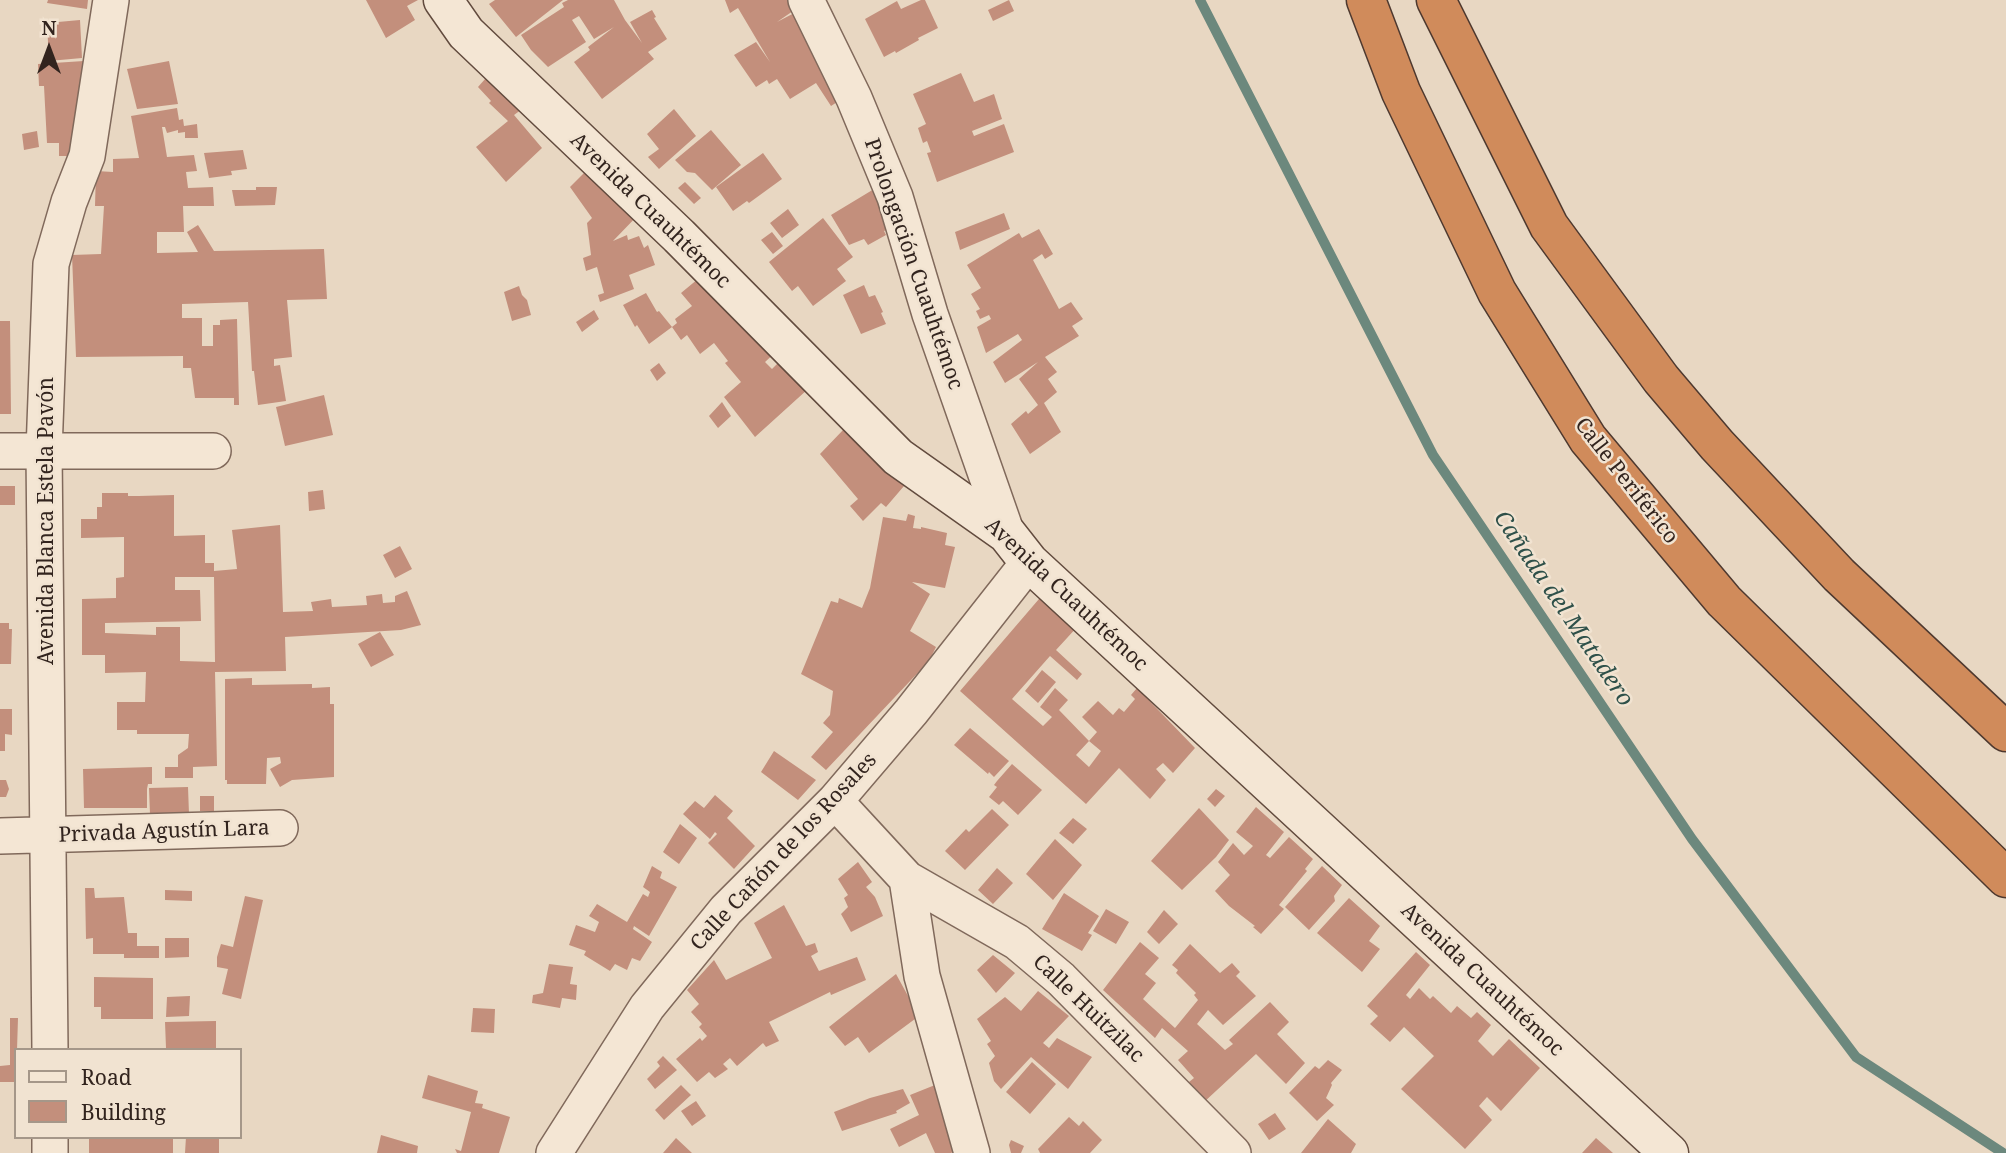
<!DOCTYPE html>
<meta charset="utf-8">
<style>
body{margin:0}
#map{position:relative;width:2006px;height:1153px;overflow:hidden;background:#e8d7c2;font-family:"Noto Serif",serif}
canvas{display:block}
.legend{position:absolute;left:14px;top:1048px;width:228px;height:91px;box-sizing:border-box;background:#f1e3d1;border:2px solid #a59789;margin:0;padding:9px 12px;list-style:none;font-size:21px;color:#32241e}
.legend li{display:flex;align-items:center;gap:14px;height:35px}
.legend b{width:35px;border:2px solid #a59789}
.north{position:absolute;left:14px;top:14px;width:70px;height:70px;-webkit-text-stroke:5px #f1e3d1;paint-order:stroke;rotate:0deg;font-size:19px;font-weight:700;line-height:28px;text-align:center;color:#32241e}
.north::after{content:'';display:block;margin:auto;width:24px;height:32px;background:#32241e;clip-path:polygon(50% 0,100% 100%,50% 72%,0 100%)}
</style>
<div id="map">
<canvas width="2006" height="1153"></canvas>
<ul class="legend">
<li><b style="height:9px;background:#f4e6d4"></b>Road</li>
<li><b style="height:19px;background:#c38f7c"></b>Building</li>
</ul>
<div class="north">N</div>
</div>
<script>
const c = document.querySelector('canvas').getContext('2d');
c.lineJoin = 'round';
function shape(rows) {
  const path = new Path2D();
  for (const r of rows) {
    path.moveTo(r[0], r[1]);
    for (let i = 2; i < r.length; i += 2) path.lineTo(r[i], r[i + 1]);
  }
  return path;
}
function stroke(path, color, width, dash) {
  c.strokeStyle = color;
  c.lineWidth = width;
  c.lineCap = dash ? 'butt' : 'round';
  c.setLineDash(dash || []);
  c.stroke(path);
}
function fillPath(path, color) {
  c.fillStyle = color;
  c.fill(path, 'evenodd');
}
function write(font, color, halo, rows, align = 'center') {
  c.font = font + ' "Noto Serif",serif';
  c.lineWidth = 5;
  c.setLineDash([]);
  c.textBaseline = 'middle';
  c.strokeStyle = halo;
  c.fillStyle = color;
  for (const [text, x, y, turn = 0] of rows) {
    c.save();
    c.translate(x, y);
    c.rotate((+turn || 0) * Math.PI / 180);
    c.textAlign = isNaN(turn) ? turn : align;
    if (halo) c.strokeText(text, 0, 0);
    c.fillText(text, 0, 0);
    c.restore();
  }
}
stroke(shape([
 [1200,0,1433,455,1692,839,1856,1057,2003,1153]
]), '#6c887d', 10);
fillPath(shape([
 [48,0,88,0,87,9,47,3],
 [366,0,418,0,407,6,415,20,386,38],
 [495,0,563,0,516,37,489,4],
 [568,0,614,0,625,20,642,43,630,22,652,10,656,17,654,18,667,39,648,52,654,59,602,99,574,62,590,50,588,47,614,27,594,39,579,16,572,20,586,42,548,67,531,50,521,35,564,7,562,3],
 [725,0,787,0,793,11,777,22,802,9,848,95,831,106,816,83,790,99,777,79,769,84,767,80,756,87,734,55,756,42,770,62,738,8,730,13],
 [921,0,925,0,938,28,918,38,919,40,896,53,895,51,884,57,865,19,897,1,901,9],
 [1009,0,1014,11,993,21,988,10],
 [80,20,82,58,49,61,47,23],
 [84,61,74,156,59,156,59,143,47,143,44,86,39,86,38,64],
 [169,61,178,104,137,109,127,69],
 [493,70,529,104,514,115,542,148,506,182,476,147,508,121,489,103,491,101,478,87],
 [961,73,974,102,994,94,1002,119,972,131,974,136,1004,124,1014,152,937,182,927,153,931,152,927,141,923,143,918,128,926,124,913,94],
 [177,108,179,120,183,119,184,126,197,124,198,138,185,138,185,132,178,133,178,130,167,133,165,127,162,127,167,157,194,155,197,171,186,172,188,188,213,187,214,206,183,206,184,232,157,232,157,253,198,252,187,232,198,225,214,251,324,249,327,299,287,300,292,357,274,359,274,366,280,365,286,401,258,405,254,371,252,371,248,302,182,304,182,318,202,318,202,346,213,346,213,325,220,325,220,320,237,319,239,405,234,405,234,398,195,398,191,368,183,368,183,356,76,357,72,255,101,254,104,206,95,206,96,171,113,172,113,159,139,158,131,116],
 [674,109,696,136,659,169,648,157,659,149,647,134],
 [711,130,741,165,712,190,695,173,687,172,675,160],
 [37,131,39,147,24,150,22,134],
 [243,150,247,169,231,171,232,175,209,178,204,153],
 [763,153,782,179,749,203,747,201,733,211,716,187],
 [586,171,641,212,613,241,627,235,628,240,639,236,644,248,648,245,655,265,629,275,634,289,600,302,598,295,604,293,597,267,586,271,583,258,591,255,587,223,592,218,570,187],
 [685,182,701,198,694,204,678,188],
 [879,186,898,225,884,231,886,235,868,245,864,239,849,245,831,215],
 [256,187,277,187,275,205,235,206,232,190,256,190],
 [788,209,799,225,782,238,770,223],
 [1004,213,1010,229,960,250,955,232],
 [823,218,853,257,837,269,846,281,813,306,798,286,792,291,769,262],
 [1039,229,1053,254,1045,259,1042,254,1033,260,1059,309,1071,302,1083,319,1072,326,1079,336,1045,357,1057,372,1048,379,1057,392,1044,403,1061,432,1030,454,1011,424,1026,411,1028,414,1038,405,1019,379,1038,362,1005,383,993,362,1022,340,1018,334,986,353,977,327,991,319,989,315,980,319,976,311,980,309,971,294,981,288,967,265,1019,233,1022,238],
 [772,232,783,246,773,254,761,240],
 [704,274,777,351,765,362,772,369,780,361,808,389,755,437,724,397,741,382,725,363,728,361,714,343,700,354,687,335,681,340,672,327,677,323,675,319,692,306,681,293],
 [864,285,869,297,875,295,883,312,881,313,886,324,861,334,843,295],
 [519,286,522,295,527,300,531,315,512,321,504,292],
 [646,293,657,312,659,311,672,327,649,344,637,325,635,327,623,305],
 [594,310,599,319,582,332,576,322],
 [0,321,10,321,11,414,0,414],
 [659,363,666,373,657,381,650,370],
 [324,395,333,435,285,446,276,407],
 [722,402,731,416,718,428,709,416],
 [844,429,910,479,886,507,881,503,863,521,850,506,858,499,820,454],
 [0,486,15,486,15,505,0,505],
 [323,490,325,509,309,511,308,492],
 [102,493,128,493,128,496,139,496,174,495,174,536,205,535,205,563,214,563,214,571,237,569,232,530,280,525,283,612,313,611,311,602,331,599,332,607,367,605,366,596,382,594,383,603,395,602,395,596,407,591,421,625,401,630,285,637,286,671,215,672,217,766,193,767,193,778,165,778,165,767,178,767,178,755,188,748,189,734,137,734,137,730,117,730,117,702,145,702,146,672,105,673,105,655,82,655,82,599,116,598,116,578,124,577,124,537,81,538,81,519,97,519,97,507,102,507],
 [175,577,214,577,215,662,180,661,180,627,156,627,156,635,105,633,105,623,201,621,200,590,175,590],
 [908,514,915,516,913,528,921,529,921,527,947,533,945,545,955,547,945,588,912,582,930,594,910,631,936,647,929,661,826,770,811,757,833,732,823,723,830,715,833,691,801,674,831,601,838,603,839,598,862,608,870,588,883,517,906,521],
 [400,546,412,569,395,578,383,555],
 [1045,592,1078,626,1056,650,1082,674,1077,680,1050,656,1012,699,1043,726,1052,717,1040,707,1055,688,1068,700,1059,710,1089,741,1076,755,1089,767,1101,751,1089,741,1097,732,1082,717,1098,701,1113,715,1119,708,1124,712,1135,699,1131,695,1137,688,1195,748,1173,773,1163,763,1156,769,1166,780,1150,799,1119,768,1086,804,960,691],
 [0,623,9,623,9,629,12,629,11,664,0,664],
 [380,632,394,655,371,667,358,644],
 [1042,670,1056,682,1038,703,1025,691],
 [252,678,252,685,312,684,312,688,330,687,330,704,334,704,334,777,292,780,280,787,270,769,281,763,280,757,267,758,266,784,227,784,227,780,225,780,225,679],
 [0,709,12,709,12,735,5,734,5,751,0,751],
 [970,728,1009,761,994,777,989,772,988,774,954,745],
 [774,751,816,780,798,800,761,772],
 [1012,764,1042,790,1018,815,1003,801,999,805,989,797,997,787,994,785,997,781],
 [152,767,152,784,148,784,147,789,147,808,84,808,83,769],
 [0,780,6,780,9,789,6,797,0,797],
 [188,787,189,814,150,814,149,788],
 [1216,789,1225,796,1215,807,1207,799],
 [715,795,733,811,727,818,755,846,734,869,708,843,717,834,715,832,710,839,683,814,695,801,704,808],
 [200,796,214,796,214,811,200,811],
 [1256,807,1284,832,1266,855,1270,858,1289,837,1313,859,1305,869,1307,871,1279,905,1284,909,1261,934,1253,927,1255,926,1229,906,1215,891,1230,875,1218,862,1233,843,1244,855,1253,846,1236,832],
 [1199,808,1229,840,1216,857,1182,890,1151,861],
 [992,809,1009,825,965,870,945,851,966,829,969,832],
 [1073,818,1087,829,1073,844,1059,833],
 [680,824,697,838,679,864,663,852],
 [1055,839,1082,865,1053,900,1026,874],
 [858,862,872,882,866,887,875,897,883,916,851,932,841,914,848,907,844,898,848,895,838,879],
 [652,866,662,872,660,878,677,887,649,936,634,926,633,929,652,942,640,961,632,958,627,970,615,964,610,971,584,955,586,951,569,945,576,925,595,932,599,922,589,916,597,904,627,922,643,894,648,897,650,892,643,887],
 [1322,866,1342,885,1334,896,1335,901,1309,930,1285,907],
 [997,868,1013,883,993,904,978,890],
 [85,888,94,888,95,898,124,897,128,933,137,933,137,946,159,946,159,958,124,958,124,954,93,954,93,938,86,939],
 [165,890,192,891,192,901,165,900],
 [1064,893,1099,916,1088,933,1092,935,1082,951,1042,929],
 [245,896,263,900,241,999,222,994,228,969,217,967,217,957,221,944,233,947],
 [1349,898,1380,926,1369,941,1380,949,1362,972,1317,933],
 [784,905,806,946,815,943,818,952,811,956,819,971,857,957,866,980,831,995,830,992,769,1022,779,1041,766,1047,763,1043,737,1066,730,1058,723,1064,728,1069,715,1078,709,1072,697,1082,676,1059,700,1038,702,1041,707,1036,699,1027,702,1024,691,1012,699,1004,687,990,714,960,726,980,772,958,754,923],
 [1106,909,1129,922,1116,944,1093,931],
 [1164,910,1178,924,1159,944,1147,932],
 [165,938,189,938,189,957,165,958],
 [1140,942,1159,958,1145,974,1156,983,1143,999,1175,1028,1198,1000,1194,995,1196,993,1176,973,1178,970,1172,965,1190,944,1220,973,1232,963,1240,972,1236,976,1256,996,1223,1025,1208,1010,1197,1024,1225,1050,1233,1044,1229,1040,1270,1002,1289,1022,1277,1034,1305,1063,1286,1084,1256,1054,1203,1103,1189,1082,1194,1078,1178,1060,1188,1051,1162,1028,1155,1038,1103,990],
 [1416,952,1430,965,1406,995,1410,999,1419,988,1430,999,1433,996,1451,1013,1457,1006,1471,1018,1477,1012,1491,1025,1478,1041,1493,1056,1509,1039,1540,1068,1501,1111,1487,1097,1479,1106,1492,1120,1465,1149,1401,1089,1434,1056,1404,1027,1390,1042,1370,1024,1378,1016,1367,1006],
 [993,955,1015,973,996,993,977,970],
 [549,964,573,967,570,984,577,985,576,1000,562,998,560,1008,532,1003,533,995,543,993],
 [896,974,919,1016,869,1053,858,1037,845,1046,829,1027],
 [94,977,153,978,153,1019,101,1019,101,1007,94,1007],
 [1038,991,1069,1016,1043,1043,1049,1048,1057,1038,1092,1057,1068,1089,1031,1057,1001,1089,994,1081,989,1063,995,1056,987,1044,991,1041,977,1019,1005,997,1021,1011],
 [190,996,189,1016,166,1017,167,997],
 [473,1008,495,1009,494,1033,471,1032],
 [10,1018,18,1018,16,1082,0,1082,0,1066,10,1065],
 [216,1021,216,1050,166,1048,165,1022],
 [663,1056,677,1070,655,1089,647,1079,660,1066,657,1062],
 [1328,1060,1342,1070,1331,1083,1332,1085,1326,1098,1334,1105,1317,1121,1289,1093,1315,1066,1319,1069],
 [1032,1062,1056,1084,1030,1114,1006,1092],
 [428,1075,478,1091,475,1103,483,1104,482,1108,510,1117,499,1153,457,1153,455,1149,461,1151,471,1112,422,1098],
 [940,1083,959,1149,951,1153,935,1153,926,1133,899,1147,890,1129,919,1115,910,1095],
 [681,1085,691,1095,664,1120,655,1110],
 [903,1089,910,1103,896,1111,897,1113,842,1131,834,1112,870,1098],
 [696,1101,706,1116,692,1126,681,1111],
 [1275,1113,1286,1129,1269,1140,1258,1124],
 [1069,1117,1079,1126,1083,1121,1102,1140,1090,1153,1040,1153,1038,1149],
 [1328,1119,1356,1144,1351,1153,1301,1153],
 [381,1135,418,1146,417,1153,377,1153],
 [89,1137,173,1137,173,1153,89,1153],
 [186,1137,219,1137,219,1153,185,1153],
 [676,1138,692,1153,663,1153],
 [1596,1138,1613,1153,1582,1153],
 [1011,1140,1024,1146,1021,1153,1011,1153,1009,1145]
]), '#c38f7c');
const street = shape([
 [806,0,854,98,895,197,930,314,1007,534],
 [0,451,213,451],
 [835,801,907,879,1017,942,1061,979,1233,1153],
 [0,836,280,828],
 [907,879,922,976,972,1153],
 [50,1050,44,451,51,264,69,202,87,156,111,0],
 [50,1137,50,1153],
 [554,1153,647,1007,726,910,835,801,911,712,1029,562]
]);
const secondary = shape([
 [443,0,466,33,679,236,898,457,1007,534,1029,562,1669,1153]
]);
const highway = shape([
 [1366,0,1401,92,1497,292,1588,439,1724,601,2006,878],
 [1436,0,1549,226,1661,379,1717,445,1839,575,2006,732]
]);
stroke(street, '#80695b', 38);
stroke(secondary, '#624b3e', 41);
stroke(highway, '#4e392f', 41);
stroke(street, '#f4e6d4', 35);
stroke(secondary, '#f4e6d4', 38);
stroke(highway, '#d08b5b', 38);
write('21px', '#32241e', '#f1e3d1', [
 ["Avenida Cuauhtémoc",650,211,44],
 ["Prolongación Cuauhtémoc",913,264,71],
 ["Calle Periférico",1626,481,52],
 ["Avenida Blanca Estela Pavón",47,521,-90],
 ["Avenida Cuauhtémoc",1066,595,43],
 ["Privada Agustín Lara",164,832,-2],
 ["Calle Cañón de los Rosales",784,852,-47],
 ["Avenida Cuauhtémoc",1482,980,43],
 ["Calle Huitzilac",1088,1009,44]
]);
write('italic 23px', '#2e5049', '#f1e3d1', [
 ["Cañada del Matadero",1563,609,56]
]);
</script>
